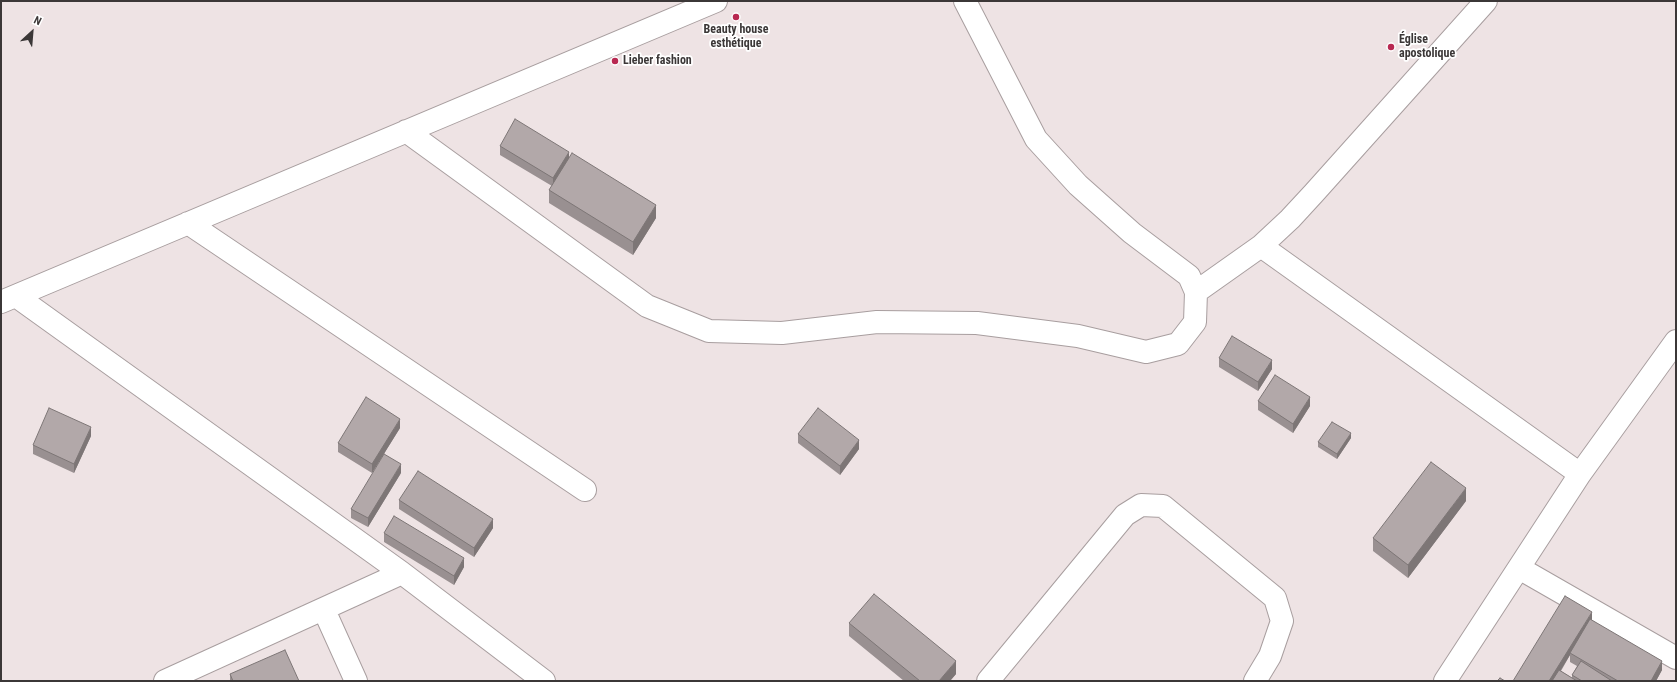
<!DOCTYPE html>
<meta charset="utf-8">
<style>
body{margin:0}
#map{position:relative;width:1677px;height:682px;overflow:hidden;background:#eee3e4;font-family:"Roboto Condensed",sans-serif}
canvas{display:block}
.frame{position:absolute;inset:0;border:2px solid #3b3737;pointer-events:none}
.north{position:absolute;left:12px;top:12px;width:40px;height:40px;-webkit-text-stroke:3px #fff;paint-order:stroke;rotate:26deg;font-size:11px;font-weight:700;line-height:16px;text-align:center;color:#3b3737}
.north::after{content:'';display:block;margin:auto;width:14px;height:18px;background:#3b3737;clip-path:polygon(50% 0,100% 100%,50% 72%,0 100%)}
</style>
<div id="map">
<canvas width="1677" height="682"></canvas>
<div class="frame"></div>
<div class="north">N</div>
</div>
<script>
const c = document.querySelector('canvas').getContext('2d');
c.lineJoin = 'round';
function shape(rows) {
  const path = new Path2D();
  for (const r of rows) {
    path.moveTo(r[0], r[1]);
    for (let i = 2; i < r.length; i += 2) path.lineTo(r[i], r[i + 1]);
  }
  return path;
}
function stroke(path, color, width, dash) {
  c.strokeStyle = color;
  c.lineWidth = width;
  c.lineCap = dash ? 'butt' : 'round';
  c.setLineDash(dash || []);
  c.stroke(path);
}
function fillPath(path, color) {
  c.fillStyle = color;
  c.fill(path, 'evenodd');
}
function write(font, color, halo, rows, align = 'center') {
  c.font = font + ' "Roboto Condensed",sans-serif';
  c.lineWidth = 3.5;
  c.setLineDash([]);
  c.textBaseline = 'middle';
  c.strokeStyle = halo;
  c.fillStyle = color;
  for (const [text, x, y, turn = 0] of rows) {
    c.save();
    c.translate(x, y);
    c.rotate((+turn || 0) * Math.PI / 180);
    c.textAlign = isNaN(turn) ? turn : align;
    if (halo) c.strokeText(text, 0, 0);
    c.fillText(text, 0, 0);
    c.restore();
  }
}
const street = shape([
 [1486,1,1314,193,1290,219,1261,246,1580,474],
 [406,131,647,306,709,331,782,333,877,322,977,323,1078,336,1146,352,1178,344,1195,322,1196,292,1189,276,1132,233,1078,185,1036,139,965,1],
 [188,223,585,490],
 [1196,292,1261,246],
 [16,296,402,573,544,681],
 [1,302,716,1],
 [1519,568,1676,658],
 [324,610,356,681],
 [165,681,402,573],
 [988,681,1125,515,1141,505,1163,506,1275,598,1282,621,1270,656,1255,681],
 [1445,681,1580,474,1676,341]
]);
stroke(street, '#a89e9f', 24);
stroke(street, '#fff', 22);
fillPath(shape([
 [500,146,569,157,656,218,633,255,549,203,549,190,552,186,500,155],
 [1219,358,1272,369,1258,391,1219,367],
 [1258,401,1310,406,1293,433,1258,410],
 [400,428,372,473,338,452,338,443],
 [798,434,859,449,840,475,798,443],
 [91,436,74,473,33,454,33,445],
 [1351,438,1337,459,1318,447,1318,442],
 [401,473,368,527,351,518,351,509],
 [399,500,493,528,474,557,399,509],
 [1466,501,1408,578,1373,551,1373,538],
 [384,533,464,567,454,585,384,542],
 [1592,620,1662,670,1656,681,1513,681],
 [1570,655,1570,662,1577,666,1572,675,1572,678,1561,671],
 [849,623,956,674,950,681,904,681,849,636],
 [230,674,299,681,230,681]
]), '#999091');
fillPath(shape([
 [569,152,569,161,553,187,553,178],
 [656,205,656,218,633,255,633,242],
 [1272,360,1272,369,1258,391,1258,382],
 [1310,397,1310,406,1293,433,1293,424],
 [400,419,400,428,372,473,372,464],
 [91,427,91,436,74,473,74,464],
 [1351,433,1351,438,1337,459,1337,454],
 [859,440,859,449,840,475,840,466],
 [401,464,401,473,368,527,368,518],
 [1466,488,1466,501,1408,578,1408,565],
 [493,519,493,528,474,557,474,548],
 [464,558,464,567,454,585,454,576],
 [1592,612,1592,621,1570,653,1570,655,1554,681,1549,681],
 [956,661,956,674,950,681,939,681],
 [1662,661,1662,670,1656,681,1651,681]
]), '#7d7676');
const building = shape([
 [515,119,569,152,553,178,500,146,515,119],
 [572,153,656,205,633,242,549,190,572,153],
 [1232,336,1272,360,1258,382,1219,358,1232,336],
 [1275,375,1310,397,1293,424,1258,401,1275,375],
 [366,397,400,419,372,464,338,443,366,397],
 [49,408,91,427,74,464,33,445,49,408],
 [818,408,859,440,840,466,798,434,818,408],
 [1332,422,1351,433,1337,454,1318,442,1332,422],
 [384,454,401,464,368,518,351,509,384,454],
 [1431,462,1466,488,1408,565,1373,538,1431,462],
 [418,471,493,519,474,548,399,500,418,471],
 [394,516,464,558,454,576,384,533,394,516],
 [874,594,956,661,939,681,920,681,849,623,874,594],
 [1565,596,1592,612,1549,681,1513,681,1565,596],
 [1590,619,1662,661,1651,681,1618,681,1570,653,1590,619],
 [285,650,299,681,233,681,230,674,285,650],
 [1581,661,1612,681,1582,681,1572,675,1581,661],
 [1559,670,1577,681,1552,681,1559,670],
 [1500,678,1505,681,1497,681,1500,678]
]);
fillPath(building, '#b2a8a9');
stroke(building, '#7d7676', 1);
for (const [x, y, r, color] of [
 [736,17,4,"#b82851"],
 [1391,47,4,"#b82851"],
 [615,61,4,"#b82851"]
]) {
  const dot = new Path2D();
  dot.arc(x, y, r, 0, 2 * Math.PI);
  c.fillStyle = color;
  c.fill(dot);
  stroke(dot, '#fff', 1.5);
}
write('bold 12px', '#3b3737', '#fff', [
 ["Beauty house",736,30,"center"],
 ["esthétique",736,44,"center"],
 ["Église",1399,40],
 ["apostolique",1399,54],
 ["Lieber fashion",623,61]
], 'left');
</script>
